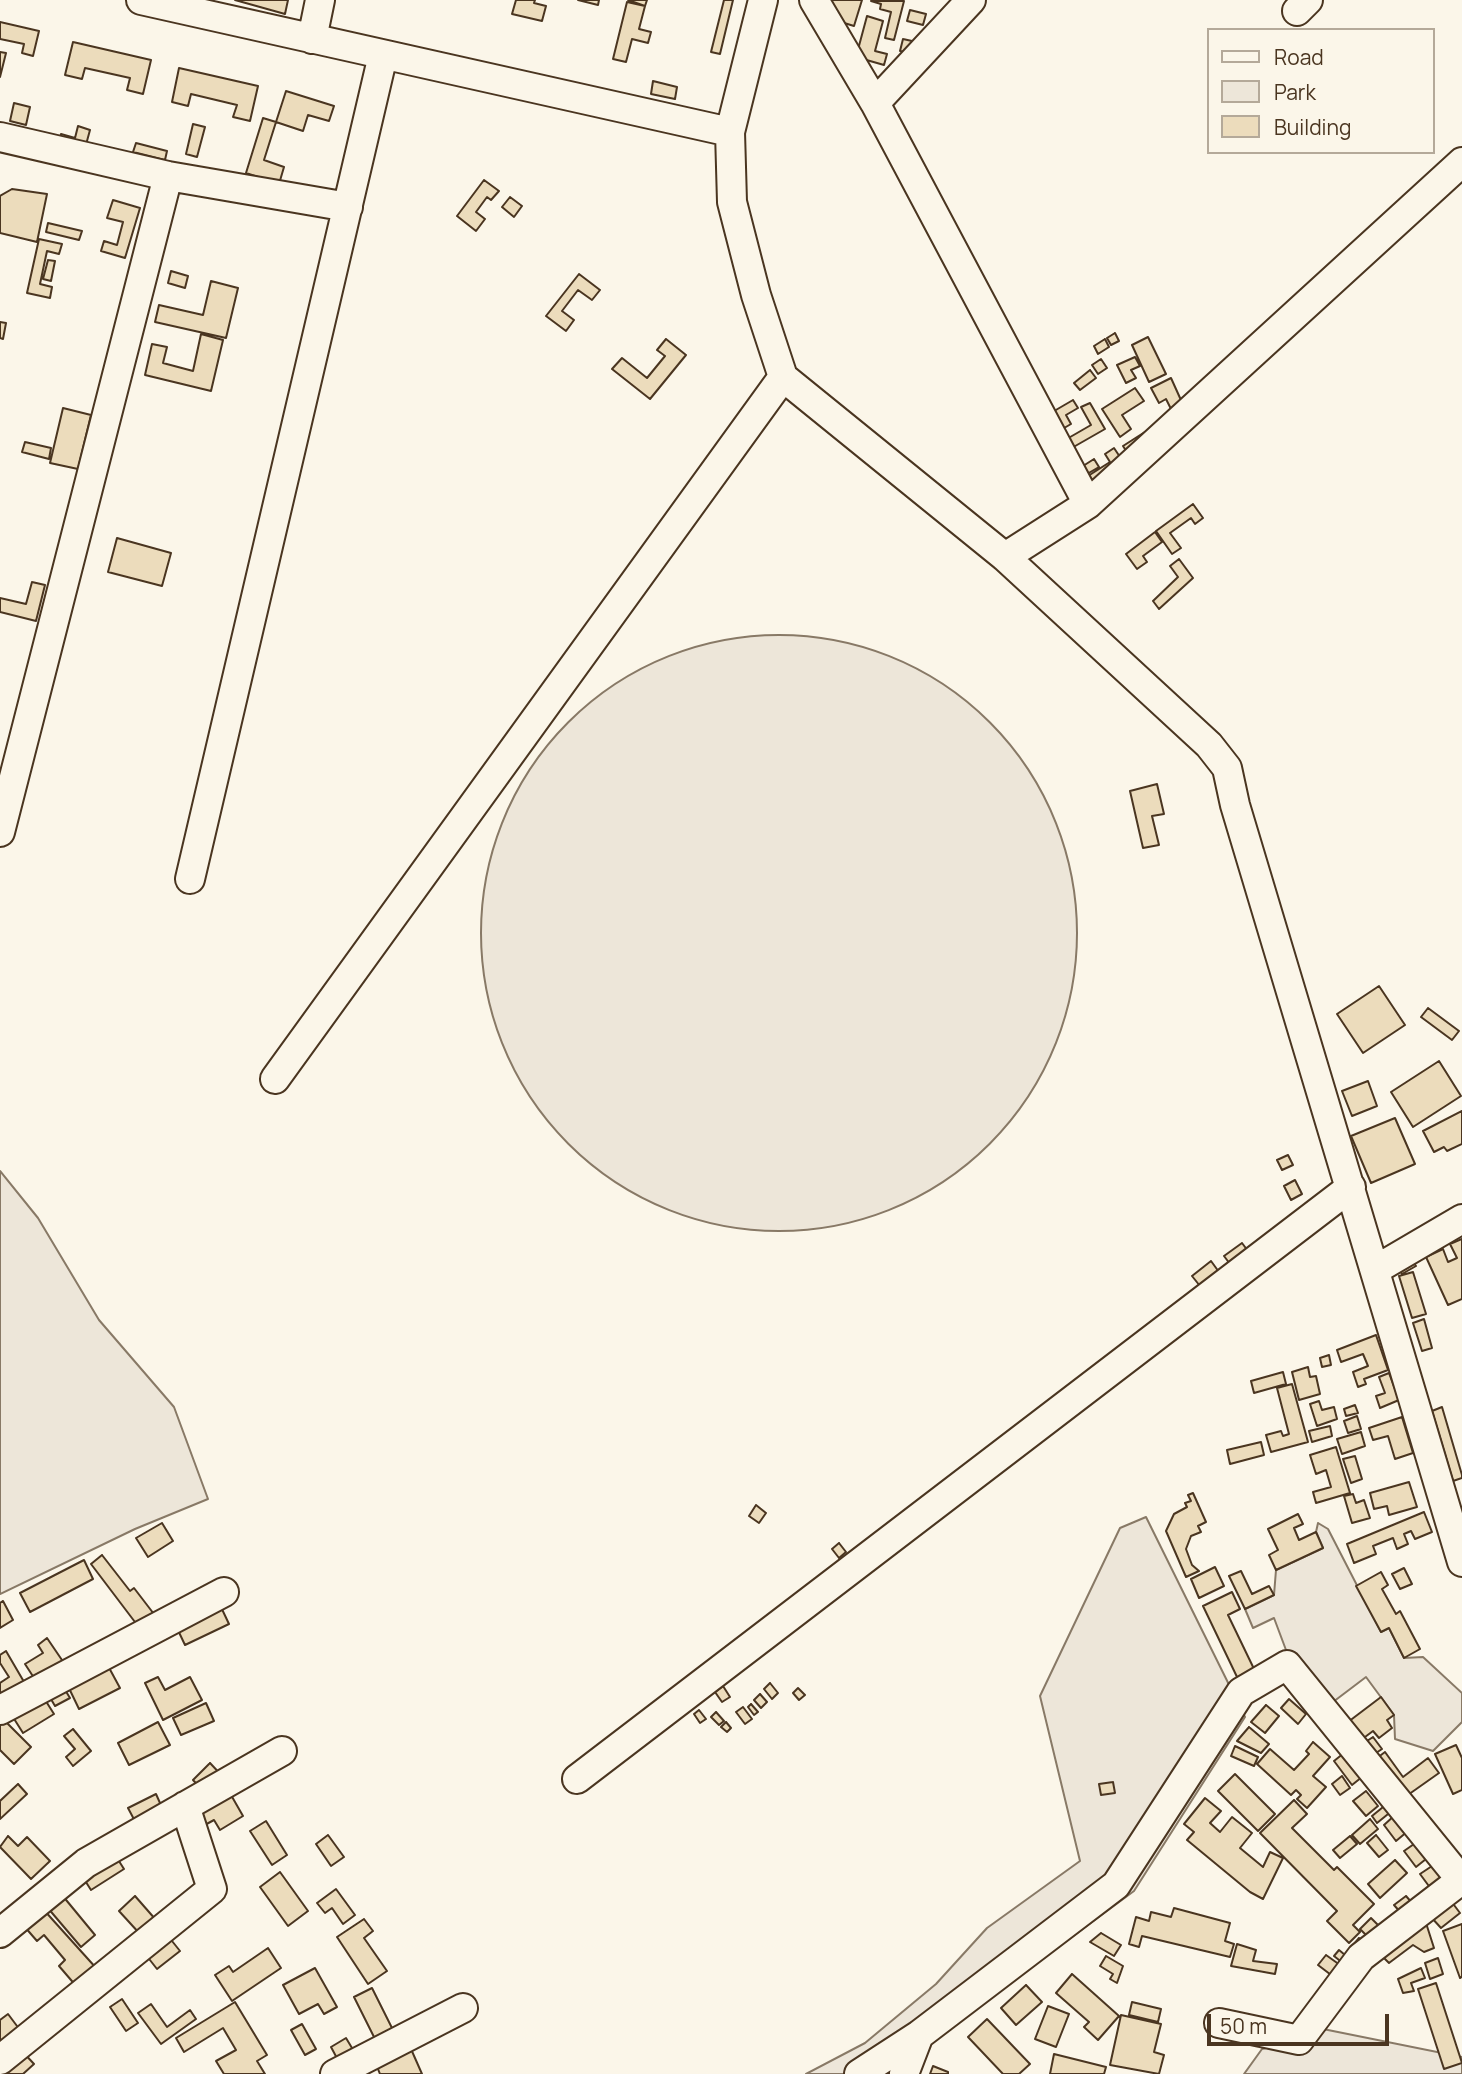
<!DOCTYPE html>
<style>
body{margin:0}
#map{position:relative;width:1462px;height:2074px;overflow:hidden;background:#fbf6e9;font-family:Manrope,sans-serif}
canvas{display:block}
.legend{position:absolute;left:1207px;top:28px;width:228px;height:126px;box-sizing:border-box;background:#fbf6e9;border:2px solid #b4a999;margin:0;padding:9px 12px;list-style:none;font-size:21px;color:#4a3520}
.legend li{display:flex;align-items:center;gap:14px;height:35px}
.legend b{width:35px;border:2px solid #b4a999}
.scale{position:absolute;left:1207px;top:2014px;width:182px;height:32px;box-sizing:border-box;border:4px solid #4a3520;border-top:0;padding-left:9px;font-size:21px;line-height:24px;white-space:nowrap;color:#4a3520;-webkit-text-stroke:5px #fbf6e9;paint-order:stroke}
</style>
<div id="map">
<canvas width="1462" height="2074"></canvas>
<ul class="legend">
<li><b style="height:9px;background:#fbf6e9"></b>Road</li>
<li><b style="height:19px;background:#ede6d9"></b>Park</li>
<li><b style="height:19px;background:#ecdcbc"></b>Building</li>
</ul>
<div class="scale">50 m</div>
</div>
<script>
const c = document.querySelector('canvas').getContext('2d');
c.lineJoin = 'round';
function fillPath(path, color) {
  c.fillStyle = color;
  c.fill(path, 'evenodd');
}
function shape(rows) {
  const path = new Path2D();
  for (const r of rows) {
    if (r.length === 3) {
      path.moveTo(r[0] + r[2], r[1]);
      path.arc(r[0], r[1], r[2], 0, 2 * Math.PI);
      continue;
    }
    path.moveTo(r[0], r[1]);
    for (let i = 2; i < r.length; i += 2) path.lineTo(r[i], r[i + 1]);
  }
  return path;
}
function stroke(path, color, width, dash) {
  c.strokeStyle = color;
  c.lineWidth = width;
  c.lineCap = dash ? 'butt' : 'round';
  c.setLineDash(dash || []);
  c.stroke(path);
}
const green = shape([
 [779,933,298],
 [0,1171,38,1218,99,1320,174,1407,208,1499,135,1529,0,1594,0,1171],
 [1146,1517,1245,1717,1134,1891,900,2064,883,2074,806,2074,865,2043,936,1984,987,1928,1080,1861,1040,1696,1120,1528,1146,1517],
 [1318,1523,1328,1529,1381,1632,1389,1628,1404,1658,1423,1657,1462,1693,1462,1722,1433,1751,1395,1739,1394,1715,1366,1677,1333,1702,1289,1658,1274,1618,1253,1628,1245,1609,1274,1595,1276,1570,1323,1548,1316,1532,1318,1523],
 [1323,2029,1462,2057,1462,2074,1244,2074,1262,2049,1299,2040,1323,2029]
]);
fillPath(green, '#ede6d9');
stroke(green, '#887966', 2);
const building = shape([
 [235,0,288,0,285,14,235,0],
 [516,0,535,0,534,3,546,6,542,21,512,14,516,0],
 [578,0,599,0,598,5,578,0],
 [628,0,647,0,645,6,628,0],
 [724,0,733,0,720,54,711,52,724,0],
 [831,0,862,0,854,26,841,22,831,0],
 [871,1,904,1,894,40,885,38,891,12,880,9,881,4,871,1],
 [627,2,645,6,639,29,651,32,648,43,632,39,626,62,613,59,627,2],
 [910,10,926,14,923,25,907,21,910,10],
 [867,16,883,21,875,51,887,54,884,65,856,57,867,16],
 [0,22,39,31,33,56,22,53,24,44,0,39,0,22],
 [903,39,912,41,909,53,900,51,903,39],
 [73,42,151,60,143,94,127,90,130,78,85,68,82,79,65,75,73,42],
 [0,52,6,53,0,77,0,52],
 [179,68,258,86,250,121,233,117,237,105,191,94,188,106,172,102,179,68],
 [653,81,677,87,675,99,651,94,653,81],
 [286,91,334,106,329,121,308,115,303,131,276,122,286,91],
 [14,103,30,107,26,125,10,121,14,103],
 [263,118,276,122,264,160,284,167,279,184,246,173,263,118],
 [193,124,205,127,197,157,186,154,193,124],
 [78,126,90,130,84,152,58,145,61,134,75,138,78,126],
 [136,143,167,151,165,160,133,152,136,143],
 [484,180,499,191,491,200,487,197,476,212,485,219,476,231,457,216,484,180],
 [12,189,47,194,37,242,0,233,0,196,12,189],
 [510,197,522,206,514,217,502,207,510,197],
 [113,200,140,208,125,258,101,251,104,241,117,245,123,222,107,218,113,200],
 [48,223,82,231,79,240,46,232,48,223],
 [39,239,62,244,59,254,47,251,40,284,52,287,50,298,27,293,39,239],
 [48,260,55,261,51,281,43,279,48,260],
 [171,271,188,276,185,288,168,283,171,271],
 [579,274,600,290,592,300,578,290,562,311,574,320,566,331,546,316,579,274],
 [211,281,238,288,226,338,155,322,159,305,203,315,211,281],
 [0,322,6,323,3,339,0,338,0,322],
 [1115,333,1119,341,1111,345,1107,338,1115,333],
 [201,334,223,340,211,391,145,375,152,344,167,347,163,363,193,371,201,334],
 [1148,337,1166,374,1149,382,1132,345,1148,337],
 [666,339,686,355,650,399,612,369,622,358,647,378,665,356,657,350,666,339],
 [1105,339,1109,347,1098,354,1094,346,1105,339],
 [1135,357,1140,366,1131,370,1136,378,1126,383,1117,365,1135,357],
 [1101,359,1107,368,1098,374,1092,365,1101,359],
 [1090,370,1096,378,1080,390,1074,383,1090,370],
 [1171,378,1185,409,1171,419,1167,412,1171,409,1166,399,1159,403,1151,388,1171,378],
 [1135,388,1144,401,1122,415,1131,429,1120,437,1102,409,1135,388],
 [1073,400,1078,408,1066,415,1071,424,1059,431,1049,414,1073,400],
 [1090,403,1105,429,1070,449,1065,440,1091,425,1081,407,1090,403],
 [63,408,91,415,78,469,50,463,63,408],
 [1148,430,1130,457,1123,446,1148,430],
 [25,442,51,448,49,459,22,452,25,442],
 [1114,448,1126,466,1094,486,1088,476,1110,462,1105,454,1114,448],
 [1094,459,1099,467,1087,474,1083,466,1094,459],
 [1193,504,1203,518,1195,524,1191,518,1170,533,1181,548,1172,554,1156,531,1193,504],
 [1155,532,1162,542,1143,556,1147,562,1137,569,1126,554,1155,532],
 [117,538,171,553,162,586,108,572,117,538],
 [1179,559,1193,578,1159,609,1153,601,1178,577,1170,566,1179,559],
 [32,582,45,585,36,621,0,612,0,598,26,604,32,582],
 [1157,784,1164,814,1152,816,1159,845,1143,848,1130,791,1157,784],
 [1379,986,1405,1025,1363,1053,1337,1014,1379,986],
 [1428,1008,1459,1031,1452,1040,1421,1017,1428,1008],
 [1439,1061,1461,1096,1413,1127,1391,1092,1439,1061],
 [1368,1081,1377,1106,1352,1116,1342,1091,1368,1081],
 [1462,1111,1462,1144,1447,1151,1444,1147,1434,1152,1423,1131,1462,1111],
 [1395,1118,1415,1164,1371,1183,1351,1136,1395,1118],
 [1288,1155,1293,1165,1282,1170,1277,1160,1288,1155],
 [1295,1180,1302,1194,1291,1200,1284,1186,1295,1180],
 [1462,1239,1462,1299,1448,1305,1426,1257,1443,1249,1448,1262,1457,1258,1450,1244,1462,1239],
 [1242,1243,1251,1255,1233,1268,1224,1256,1242,1243],
 [1411,1259,1416,1266,1402,1274,1398,1267,1411,1259],
 [1211,1261,1219,1272,1200,1286,1192,1276,1211,1261],
 [1413,1272,1426,1314,1412,1318,1399,1276,1413,1272],
 [1424,1319,1432,1348,1422,1351,1413,1323,1424,1319],
 [1376,1335,1388,1370,1364,1379,1366,1384,1358,1387,1353,1372,1368,1366,1363,1354,1341,1362,1337,1350,1376,1335],
 [1329,1355,1331,1365,1322,1367,1320,1358,1329,1355],
 [1308,1367,1310,1377,1316,1376,1320,1394,1299,1400,1292,1372,1308,1367],
 [1283,1372,1286,1384,1254,1393,1251,1381,1283,1372],
 [1389,1373,1399,1400,1380,1408,1376,1396,1385,1393,1379,1377,1389,1373],
 [1292,1384,1308,1442,1271,1452,1266,1435,1281,1431,1283,1436,1289,1434,1277,1388,1292,1384],
 [1319,1401,1322,1410,1334,1407,1337,1419,1317,1426,1310,1404,1319,1401],
 [1355,1405,1358,1413,1346,1416,1344,1409,1355,1405],
 [1442,1407,1462,1475,1462,1478,1453,1481,1432,1411,1442,1407],
 [1357,1416,1361,1429,1348,1433,1344,1421,1357,1416],
 [1402,1417,1413,1453,1395,1459,1388,1436,1373,1440,1369,1428,1402,1417],
 [1330,1426,1332,1436,1312,1442,1309,1431,1330,1426],
 [1361,1432,1365,1446,1342,1454,1337,1439,1361,1432],
 [1261,1442,1264,1455,1230,1464,1227,1450,1261,1442],
 [1336,1447,1350,1493,1316,1503,1313,1492,1331,1487,1326,1470,1316,1474,1310,1455,1336,1447],
 [1355,1456,1362,1479,1351,1483,1343,1459,1355,1456],
 [1409,1482,1417,1507,1389,1515,1387,1506,1374,1509,1370,1493,1409,1482],
 [1193,1493,1206,1522,1198,1526,1201,1532,1191,1536,1186,1549,1192,1565,1199,1571,1186,1577,1166,1531,1174,1514,1187,1507,1185,1503,1191,1501,1188,1495,1193,1493],
 [1353,1494,1356,1503,1364,1500,1370,1518,1352,1523,1344,1496,1353,1494],
 [756,1505,766,1513,759,1523,749,1516,756,1505],
 [1424,1512,1432,1532,1415,1539,1411,1531,1404,1534,1408,1544,1397,1549,1393,1538,1373,1546,1376,1554,1354,1563,1347,1544,1424,1512],
 [1298,1514,1303,1524,1294,1528,1299,1540,1316,1532,1323,1548,1276,1570,1269,1555,1278,1550,1268,1529,1298,1514],
 [162,1523,173,1541,148,1557,136,1538,162,1523],
 [839,1543,846,1552,839,1558,832,1549,839,1543],
 [102,1555,130,1591,134,1588,157,1618,141,1630,91,1564,102,1555],
 [84,1560,93,1579,30,1612,20,1593,84,1560],
 [1215,1567,1224,1586,1199,1598,1191,1579,1215,1567],
 [1404,1568,1412,1584,1400,1589,1392,1574,1404,1568],
 [1241,1571,1252,1594,1269,1586,1274,1595,1245,1609,1229,1576,1241,1571],
 [1381,1572,1388,1585,1382,1589,1396,1614,1400,1611,1420,1649,1404,1658,1389,1628,1381,1632,1356,1586,1381,1572],
 [1232,1592,1240,1609,1228,1615,1255,1671,1238,1679,1203,1606,1232,1592],
 [3,1601,13,1620,0,1628,0,1603,3,1601],
 [220,1605,229,1624,185,1645,176,1626,220,1605],
 [47,1638,64,1663,36,1681,25,1664,43,1653,38,1645,47,1638],
 [6,1651,27,1687,0,1701,0,1683,9,1677,0,1663,0,1655,6,1651],
 [107,1664,120,1688,79,1709,67,1684,107,1664],
 [158,1677,165,1690,190,1677,202,1700,163,1720,145,1683,158,1677],
 [770,1683,778,1693,772,1699,764,1689,770,1683],
 [62,1685,70,1698,55,1706,48,1694,62,1685],
 [723,1686,730,1697,722,1702,715,1692,723,1686],
 [798,1688,805,1695,799,1700,793,1693,798,1688],
 [760,1694,767,1702,761,1708,754,1700,760,1694],
 [42,1695,54,1714,23,1733,11,1714,42,1695],
 [1381,1697,1394,1715,1387,1720,1392,1728,1379,1738,1373,1731,1361,1740,1348,1722,1381,1697],
 [1289,1699,1306,1714,1298,1724,1281,1708,1289,1699],
 [206,1703,214,1721,181,1735,173,1718,206,1703],
 [751,1704,758,1712,754,1715,748,1707,751,1704],
 [1266,1705,1279,1716,1265,1733,1251,1722,1266,1705],
 [743,1707,752,1719,745,1724,736,1712,743,1707],
 [699,1710,706,1719,700,1723,694,1714,699,1710],
 [716,1712,724,1721,719,1725,711,1717,716,1712],
 [0,1716,31,1747,14,1764,0,1750,0,1716],
 [158,1722,170,1745,129,1765,118,1743,158,1722],
 [726,1722,731,1728,727,1732,721,1727,726,1722],
 [1249,1727,1269,1744,1261,1753,1237,1741,1249,1727],
 [73,1729,91,1751,73,1766,66,1757,75,1749,64,1736,73,1729],
 [1373,1737,1382,1749,1373,1755,1364,1743,1373,1737],
 [1313,1742,1330,1757,1313,1776,1326,1787,1307,1808,1297,1799,1301,1795,1296,1790,1291,1795,1257,1764,1270,1749,1294,1770,1309,1754,1306,1751,1313,1742],
 [1456,1745,1462,1758,1462,1790,1453,1794,1435,1754,1456,1745],
 [1235,1746,1258,1757,1254,1766,1231,1756,1235,1746],
 [1385,1752,1403,1777,1428,1758,1439,1773,1405,1797,1377,1758,1385,1752],
 [1344,1753,1362,1777,1352,1785,1334,1761,1344,1753],
 [210,1763,225,1779,205,1793,193,1780,210,1763],
 [1235,1774,1275,1814,1258,1831,1218,1791,1235,1774],
 [1342,1776,1350,1788,1340,1795,1332,1784,1342,1776],
 [1113,1782,1115,1793,1101,1795,1099,1784,1113,1782],
 [18,1784,27,1794,0,1819,0,1801,18,1784],
 [1366,1791,1378,1806,1366,1816,1353,1801,1366,1791],
 [156,1794,164,1812,137,1825,128,1808,156,1794],
 [231,1795,243,1816,220,1830,214,1820,203,1826,197,1815,231,1795],
 [1205,1798,1221,1811,1210,1823,1220,1832,1232,1817,1252,1833,1240,1848,1263,1867,1270,1852,1283,1858,1263,1899,1250,1892,1187,1840,1194,1832,1184,1824,1205,1798],
 [1294,1800,1307,1814,1292,1828,1334,1870,1337,1867,1374,1904,1353,1925,1360,1932,1349,1943,1327,1921,1337,1911,1260,1833,1294,1800],
 [1388,1803,1393,1810,1377,1823,1372,1816,1388,1803],
 [1395,1815,1408,1831,1396,1841,1384,1825,1395,1815],
 [1370,1819,1378,1829,1360,1844,1352,1835,1370,1819],
 [266,1821,287,1855,272,1865,250,1831,266,1821],
 [328,1835,344,1857,331,1866,316,1844,328,1835],
 [1376,1835,1388,1850,1379,1857,1367,1843,1376,1835],
 [8,1836,18,1846,27,1837,50,1861,31,1879,0,1847,8,1836],
 [1350,1836,1357,1844,1340,1858,1333,1850,1350,1836],
 [1414,1844,1426,1859,1416,1867,1404,1851,1414,1844],
 [117,1858,124,1869,91,1890,84,1879,117,1858],
 [1395,1860,1407,1873,1380,1898,1368,1884,1395,1860],
 [1432,1866,1446,1884,1434,1893,1420,1874,1432,1866],
 [280,1872,308,1911,288,1926,260,1887,280,1872],
 [336,1889,355,1915,343,1924,332,1908,325,1913,317,1903,336,1889],
 [62,1895,95,1935,81,1947,47,1907,62,1895],
 [135,1896,156,1920,140,1934,119,1911,135,1896],
 [1406,1896,1413,1904,1401,1913,1394,1905,1406,1896],
 [1451,1901,1460,1913,1441,1928,1431,1917,1451,1901],
 [1174,1908,1230,1923,1225,1941,1234,1944,1230,1957,1142,1936,1139,1947,1129,1944,1136,1917,1149,1921,1151,1912,1171,1917,1174,1908],
 [43,1909,97,1969,77,1987,59,1966,65,1960,44,1935,37,1941,24,1926,43,1909],
 [1371,1918,1380,1927,1369,1938,1360,1929,1371,1918],
 [364,1919,373,1931,364,1938,387,1971,368,1984,337,1937,364,1919],
 [1426,1923,1434,1948,1424,1952,1413,1945,1389,1963,1380,1954,1426,1923],
 [1462,1924,1462,1977,1460,1978,1443,1931,1462,1924],
 [1101,1933,1121,1945,1114,1956,1090,1942,1101,1933],
 [168,1936,180,1951,157,1969,146,1955,168,1936],
 [1359,1938,1368,1945,1349,1968,1334,1956,1339,1950,1345,1955,1359,1938],
 [1237,1944,1256,1950,1253,1961,1277,1964,1275,1974,1231,1966,1237,1944],
 [268,1948,281,1968,232,2001,215,1975,229,1966,233,1972,268,1948],
 [1326,1955,1347,1970,1339,1981,1318,1965,1326,1955],
 [1106,1956,1123,1966,1117,1983,1110,1979,1113,1974,1100,1966,1106,1956],
 [1438,1958,1443,1974,1430,1979,1425,1963,1438,1958],
 [315,1968,337,2007,324,2014,318,2004,299,2014,283,1985,315,1968],
 [1421,1968,1425,1978,1411,1983,1414,1991,1403,1993,1398,1979,1421,1968],
 [1072,1974,1119,2016,1098,2040,1084,2027,1089,2022,1056,1993,1072,1974],
 [1436,1983,1462,2063,1444,2069,1418,1989,1436,1983],
 [1026,1985,1042,2002,1016,2025,1001,2008,1026,1985],
 [372,1988,396,2036,378,2045,354,1997,372,1988],
 [122,1999,138,2023,126,2031,110,2007,122,1999],
 [235,2002,267,2055,257,2061,265,2074,224,2074,216,2061,236,2050,223,2028,184,2052,176,2038,235,2002],
 [1132,2002,1161,2009,1158,2022,1129,2015,1132,2002],
 [151,2004,167,2027,190,2010,196,2019,161,2044,138,2013,151,2004],
 [1048,2006,1069,2014,1056,2047,1035,2039,1048,2006],
 [8,2014,23,2034,0,2052,0,2020,8,2014],
 [1121,2015,1161,2024,1154,2052,1164,2055,1159,2074,1110,2065,1121,2015],
 [987,2019,1030,2064,1019,2074,1003,2074,968,2037,987,2019],
 [302,2024,316,2049,305,2055,291,2030,302,2024],
 [346,2038,355,2053,339,2062,331,2047,346,2038],
 [411,2049,422,2074,380,2074,376,2064,411,2049],
 [22,2051,34,2064,23,2074,0,2074,22,2051],
 [1054,2054,1106,2067,1104,2074,1050,2074,1054,2054],
 [933,2066,948,2072,948,2074,930,2074,933,2066]
]);
fillPath(building, '#ecdcbc');
stroke(building, '#4a3520', 2);
const minor = shape([
 [141,0,730,132],
 [763,0,730,132,732,202,756,295,783,377,1005,557,1209,745,1227,768,1235,805,1462,1562],
 [814,0,875,103,1088,504],
 [1297,11,1308,0],
 [312,39,320,0],
 [875,103,971,0],
 [0,137,168,176,348,207],
 [1005,557,1088,504,1462,162],
 [0,832,168,176],
 [190,879,383,55],
 [275,1079,783,377],
 [1375,1270,1462,1219],
 [0,1710,224,1592],
 [577,1779,1351,1187],
 [0,1933,86,1863,282,1751],
 [1219,2023,1299,2040,1361,1957,1461,1880],
 [0,2060,212,1889,185,1806],
 [335,2074,463,2008],
 [859,2074,919,2035,1116,1885,1241,1692,1287,1665,1462,1881],
 [904,2074,919,2035]
]);
stroke(minor, '#4a3520', 32);
stroke(minor, '#fbf6e9', 28);
</script>
